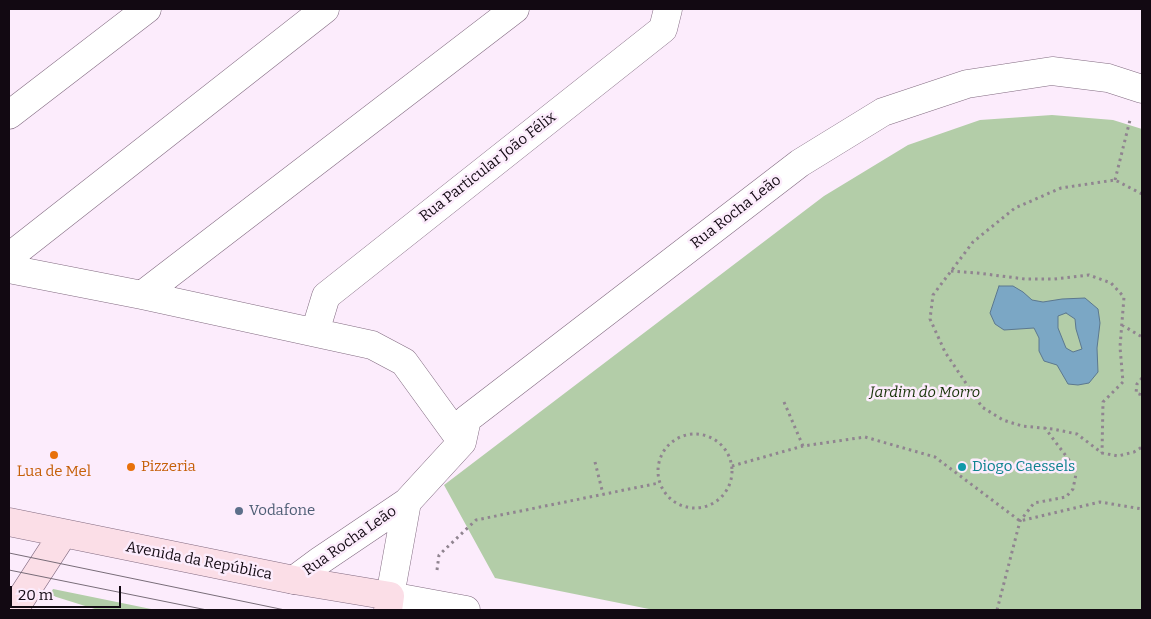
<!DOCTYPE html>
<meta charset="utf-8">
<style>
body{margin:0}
#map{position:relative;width:1151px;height:619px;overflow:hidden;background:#fcecfc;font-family:Bitter,serif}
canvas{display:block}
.frame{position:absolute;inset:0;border:10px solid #120912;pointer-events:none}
.scale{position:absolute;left:10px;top:586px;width:111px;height:22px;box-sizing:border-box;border:2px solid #120912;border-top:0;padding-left:6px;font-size:15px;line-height:18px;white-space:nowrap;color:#120912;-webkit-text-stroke:4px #fcecfc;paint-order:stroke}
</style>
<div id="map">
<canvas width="1151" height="619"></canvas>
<div class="frame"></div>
<div class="scale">20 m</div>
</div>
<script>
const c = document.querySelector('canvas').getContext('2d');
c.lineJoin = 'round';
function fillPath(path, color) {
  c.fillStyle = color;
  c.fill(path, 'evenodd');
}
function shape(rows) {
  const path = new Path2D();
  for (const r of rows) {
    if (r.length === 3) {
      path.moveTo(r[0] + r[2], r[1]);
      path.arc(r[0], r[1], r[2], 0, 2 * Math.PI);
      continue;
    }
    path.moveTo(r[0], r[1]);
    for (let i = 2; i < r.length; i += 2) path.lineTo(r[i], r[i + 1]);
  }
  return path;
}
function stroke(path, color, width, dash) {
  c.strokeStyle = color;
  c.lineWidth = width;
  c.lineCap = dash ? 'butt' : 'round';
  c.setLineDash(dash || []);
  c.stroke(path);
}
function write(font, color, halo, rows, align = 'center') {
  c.font = font + ' Bitter,serif';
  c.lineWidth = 5;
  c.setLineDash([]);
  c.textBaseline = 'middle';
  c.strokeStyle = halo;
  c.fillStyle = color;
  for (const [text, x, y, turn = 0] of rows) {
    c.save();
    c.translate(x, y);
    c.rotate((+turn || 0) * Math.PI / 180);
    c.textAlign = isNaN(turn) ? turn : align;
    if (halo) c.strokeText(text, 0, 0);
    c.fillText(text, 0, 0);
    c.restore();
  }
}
fillPath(shape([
 [1052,115,1113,120,1142,129,1142,610,654,610,495,578,444,485,824,196,908,145,980,120],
 [53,589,156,610,98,610,50,595]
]), '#b3cda8');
const water = shape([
 [999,286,1013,286,1023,292,1032,300,1043,302,1062,299,1085,298,1098,309,1100,323,1097,348,1098,372,1089,383,1078,385,1068,384,1057,365,1044,361,1039,351,1039,338,1034,328,1004,330,995,324,990,313,999,286],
 [1066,313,1075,319,1076,329,1082,349,1073,352,1066,348,1058,328,1058,316,1066,313]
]);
fillPath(water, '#7ba7c5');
stroke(water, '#5c788f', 1);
const minor = shape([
 [9,115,147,9],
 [9,257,325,9],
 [9,269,142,295,372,345,404,362,462,442],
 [142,295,515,9],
 [315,332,326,296,663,29,668,9],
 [407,502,390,596,466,610],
 [294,580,321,560,407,502,462,442,467,419,800,163,883,112,967,84,1052,71,1108,78,1142,89]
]);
const secondary = shape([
 [9,522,294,580,390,596,388,610],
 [15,608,63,534]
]);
stroke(minor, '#826b81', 29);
stroke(secondary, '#826b81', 29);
stroke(shape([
 [1115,180,1130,120],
 [1142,194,1115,180,1061,188,1015,208,973,242,933,295,930,319,945,352,982,407,1003,420,1022,426,1053,429,1077,434,1102,453,1118,456,1134,452,1142,447],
 [951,271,977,273,1025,279,1054,279,1089,275,1111,283,1124,297,1120,347,1123,382,1103,402,1102,453],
 [1122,325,1142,337],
 [1142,378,1137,384,1136,393,1142,395],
 [784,402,803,446],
 [695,471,37],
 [595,462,603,494],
 [732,466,803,446,865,437,935,457,1020,521,1100,502,1142,509],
 [437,570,439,555,476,520,659,483],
 [997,610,1020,521,1034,503,1066,497,1073,489,1076,474,1072,464,1045,428]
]), '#908490', 3, [2.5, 4]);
stroke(minor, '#fff', 28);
stroke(secondary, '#fbdee7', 28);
stroke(shape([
 [9,553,285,610],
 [9,570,207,610]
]), '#786c78', 1);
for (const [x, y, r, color] of [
 [54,455,5,"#e8710a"],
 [131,467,5,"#e8710a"],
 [962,467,5,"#0f9aa8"],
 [239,511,5,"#5c6f8a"]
]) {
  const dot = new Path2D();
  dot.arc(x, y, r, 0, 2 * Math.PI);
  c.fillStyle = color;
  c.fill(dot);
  stroke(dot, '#fcecfc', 2);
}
write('15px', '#120912', '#fcecfc', [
 ["Rua Particular João Félix",488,167,-38],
 ["Rua Rocha Leão",736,212,-38],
 ["Rua Rocha Leão",350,541,-35],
 ["Avenida da República",199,561,11]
]);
write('italic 15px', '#173308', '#fcecfc', [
 ["Jardim do Morro",925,393]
]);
write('15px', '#c56008', '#fcecfc', [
 ["Pizzeria",141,467],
 ["Lua de Mel",54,472,"center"]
], 'left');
write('15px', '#0d838f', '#fcecfc', [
 ["Diogo Caessels",972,467]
], 'left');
write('15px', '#4e5e75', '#fcecfc', [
 ["Vodafone",249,511]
], 'left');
</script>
